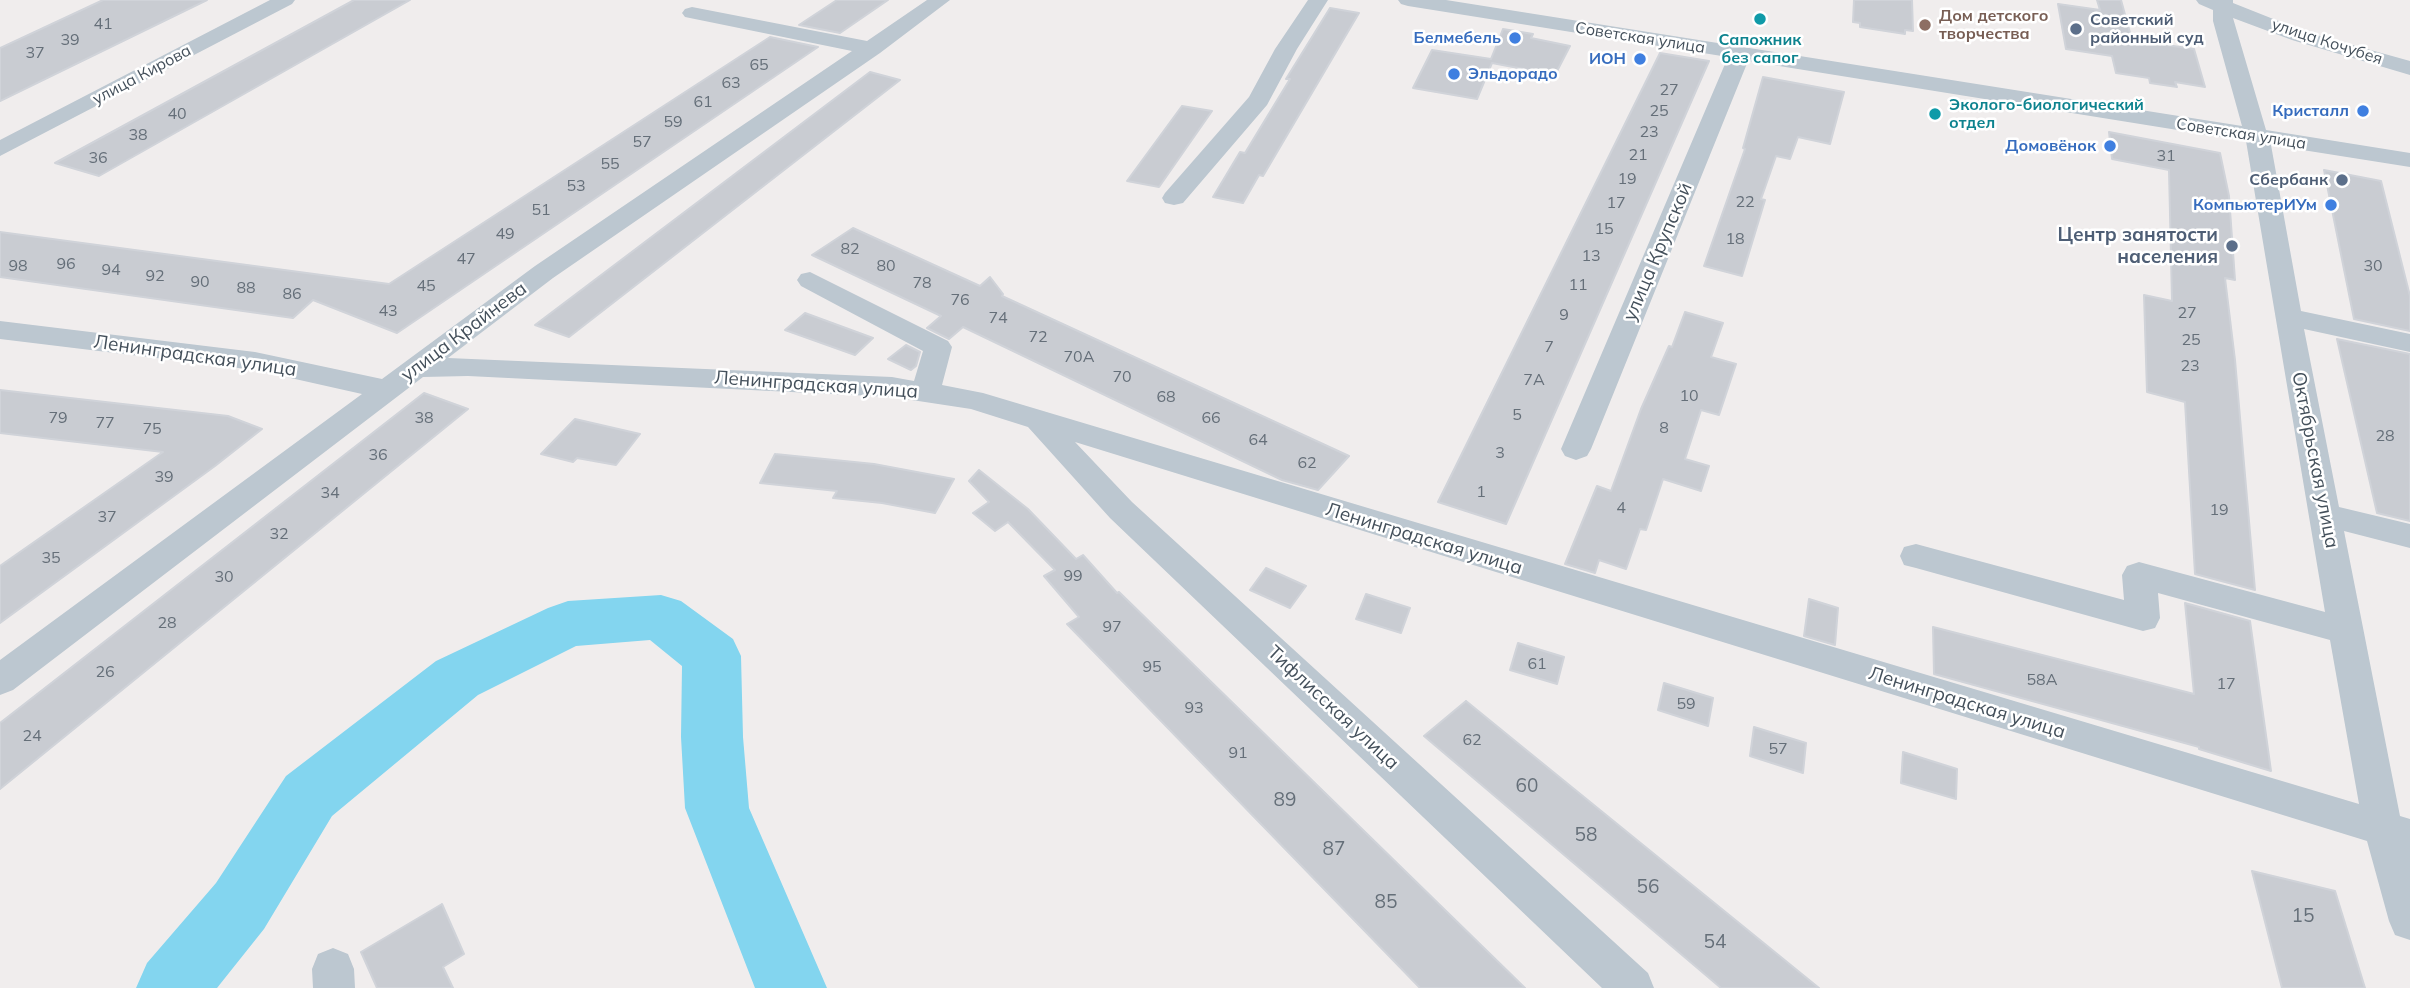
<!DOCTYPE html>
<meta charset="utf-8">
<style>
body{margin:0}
canvas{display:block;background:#f0eded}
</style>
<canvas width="2410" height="988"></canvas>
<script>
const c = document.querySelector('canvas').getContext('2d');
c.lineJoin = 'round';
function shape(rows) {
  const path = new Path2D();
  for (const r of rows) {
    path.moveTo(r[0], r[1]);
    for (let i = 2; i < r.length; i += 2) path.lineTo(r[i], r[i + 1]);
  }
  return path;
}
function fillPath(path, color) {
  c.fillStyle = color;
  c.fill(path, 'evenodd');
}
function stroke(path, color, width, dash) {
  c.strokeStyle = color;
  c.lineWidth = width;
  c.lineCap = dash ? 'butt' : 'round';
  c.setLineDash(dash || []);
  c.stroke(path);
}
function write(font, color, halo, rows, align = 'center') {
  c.font = font + ' Mulish,sans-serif';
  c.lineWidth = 5;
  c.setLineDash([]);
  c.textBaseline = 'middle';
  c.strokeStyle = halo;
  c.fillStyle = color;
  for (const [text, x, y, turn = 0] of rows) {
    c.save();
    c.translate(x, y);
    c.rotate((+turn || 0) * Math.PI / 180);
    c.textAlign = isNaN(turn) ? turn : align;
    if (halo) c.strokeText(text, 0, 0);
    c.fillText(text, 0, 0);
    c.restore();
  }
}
fillPath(shape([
 [661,595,681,601,733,639,741,656,743,737,749,808,827,988,755,988,685,808,681,737,682,666,650,640,576,646,478,695,332,816,264,929,217,988,136,988,147,963,216,883,286,776,436,661,548,608,568,601,661,595]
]), '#83d5ef');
const building = shape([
 [103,0,207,0,0,101,0,48,103,0],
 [354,0,410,0,99,176,55,163,354,0],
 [837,0,888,0,840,33,799,25,837,0],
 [1854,0,1912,0,1913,31,1905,30,1905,34,1860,27,1860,23,1853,22,1854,0],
 [2097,0,2121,0,2132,40,2194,49,2205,87,2175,82,2177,87,2150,83,2149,78,2116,73,2112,56,2066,49,2058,4,2100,10,2097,0],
 [1330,8,1359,13,1263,176,1259,175,1243,203,1213,197,1240,152,1245,153,1290,79,1286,79,1330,8],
 [1503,29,1533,34,1531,38,1570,46,1555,75,1492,63,1477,99,1413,88,1432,50,1491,59,1503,29],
 [770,37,818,47,397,333,313,300,293,318,0,277,0,232,389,284,770,37],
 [1660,53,1709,61,1506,524,1438,502,1660,53],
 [870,72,900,80,569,337,535,325,870,72],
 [1763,77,1844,92,1830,144,1798,137,1790,159,1776,156,1761,199,1765,200,1742,276,1704,266,1745,149,1743,148,1763,77],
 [1182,106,1212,111,1159,187,1127,181,1182,106],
 [2109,132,2220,153,2229,196,2235,280,2225,278,2235,360,2255,590,2195,574,2185,402,2147,392,2144,295,2172,301,2169,170,2112,159,2109,132],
 [2324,170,2381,181,2410,296,2410,331,2354,319,2324,170],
 [853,228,980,286,990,277,1003,294,1002,296,1349,456,1318,490,1282,480,963,327,949,339,927,328,941,316,812,255,853,228],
 [1685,312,1723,323,1711,357,1736,364,1719,415,1701,410,1685,459,1709,466,1701,491,1663,479,1646,530,1640,529,1626,569,1599,560,1595,573,1565,564,1597,486,1611,491,1641,409,1669,346,1672,347,1685,312],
 [805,313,873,338,855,355,785,330,805,313],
 [2337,339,2410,354,2410,521,2377,513,2337,339],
 [906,345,920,352,916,366,911,370,888,359,906,345],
 [0,390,228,416,262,429,215,466,0,623,0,566,163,452,0,433,0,390],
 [424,393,468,409,0,789,0,723,424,393],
 [575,419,640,434,616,465,577,458,573,462,541,454,575,419],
 [775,454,874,464,954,479,935,513,882,503,833,498,837,491,760,483,775,454],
 [979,470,1028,509,1076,559,1083,555,1117,593,1119,592,1525,988,1420,988,1067,624,1079,617,1044,576,1055,570,1008,522,995,531,973,513,989,502,969,481,979,470],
 [1266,568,1306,586,1290,608,1250,590,1266,568],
 [1366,594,1410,608,1401,633,1356,619,1366,594],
 [1809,599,1838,608,1835,645,1804,636,1809,599],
 [2185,603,2250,621,2271,771,2199,749,2199,747,1934,674,1933,627,2194,694,2185,603],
 [1518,643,1564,657,1557,684,1510,670,1518,643],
 [1664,683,1713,698,1708,726,1658,710,1664,683],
 [1466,701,1520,745,1819,988,1721,988,1424,736,1466,701],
 [1754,727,1806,743,1803,773,1750,756,1754,727],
 [1903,752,1957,769,1956,799,1901,783,1903,752],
 [2252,871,2335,891,2365,988,2282,988,2252,871],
 [442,904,464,954,443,967,453,988,377,988,361,952,442,904]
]);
fillPath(building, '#c9ccd2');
stroke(building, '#d0d3d9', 2);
fillPath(shape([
 [270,0,295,0,292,4,0,156,0,140,270,0],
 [927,0,950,0,880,53,553,278,448,358,892,377,914,381,923,351,801,286,797,280,801,274,810,272,948,341,952,347,942,385,983,393,2359,804,2330,640,2158,593,2160,618,2155,628,2143,631,1916,568,1904,565,1900,556,1904,547,1916,544,2124,600,2122,575,2127,566,2139,562,2325,612,2246,141,1748,61,1591,449,1587,456,1576,460,1565,456,1561,449,1728,57,1408,6,1401,4,1398,0,1446,0,2242,126,2213,21,2213,10,2199,4,2196,0,2233,0,2233,3,2306,32,2410,61,2410,75,2292,40,2233,18,2266,130,2410,153,2410,167,2271,145,2301,311,2410,334,2410,352,2304,329,2339,507,2410,524,2410,548,2344,531,2400,816,2410,819,2410,940,2395,935,2389,921,2367,841,1075,442,1132,502,1648,973,1654,988,1602,988,1110,518,1028,427,971,409,892,397,468,376,423,377,13,690,0,695,0,660,362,394,255,370,0,339,0,321,255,352,382,379,535,266,852,51,685,17,682,13,685,9,692,7,867,41,927,0],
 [1308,0,1328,0,1297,49,1267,105,1183,203,1174,205,1165,203,1162,198,1165,193,1249,97,1275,49,1308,0],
 [333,948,348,954,354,969,355,988,313,988,312,969,318,954,333,948]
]), '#bcc7d0');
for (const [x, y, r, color] of [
 [1760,19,7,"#0f9aa8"],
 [1925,25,7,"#8d6e63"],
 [2076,29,7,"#5c6f8a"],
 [1515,38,7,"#3f7fe0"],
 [1640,59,7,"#3f7fe0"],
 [1454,74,7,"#3f7fe0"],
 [2363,111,7,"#3f7fe0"],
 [1935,114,7,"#0f9aa8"],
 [2110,146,7,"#3f7fe0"],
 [2342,180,7,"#5c6f8a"],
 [2331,205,7,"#3f7fe0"],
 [2232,246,7,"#5c6f8a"]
]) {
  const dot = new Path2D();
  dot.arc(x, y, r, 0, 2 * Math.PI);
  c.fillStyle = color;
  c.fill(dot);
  stroke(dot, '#fff', 2.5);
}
write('bold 16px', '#785e54', '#fff', [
 ["Дом детского",1939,16],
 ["творчества",1939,34]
], 'left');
write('bold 16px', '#4e5e75', '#fff', [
 ["Советский",2090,20],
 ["районный суд",2090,38],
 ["Сбербанк",2328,180,"right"]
], 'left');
write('16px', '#656f79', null, [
 ["41",103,24],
 ["39",70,40],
 ["37",35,53],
 ["65",759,65],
 ["63",731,83],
 ["27",1669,90],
 ["61",703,102],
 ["25",1659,111],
 ["40",177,114],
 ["59",673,122],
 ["23",1649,132],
 ["38",138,135],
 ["57",642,142],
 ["21",1638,155],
 ["31",2166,156],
 ["36",98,158],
 ["55",610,164],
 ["19",1627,179],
 ["53",576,186],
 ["22",1745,202],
 ["17",1616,203],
 ["51",541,210],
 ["15",1604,229],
 ["49",505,234],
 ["18",1735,239],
 ["82",850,249],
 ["13",1591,256],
 ["47",466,259],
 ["96",66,264],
 ["98",18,266],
 ["80",886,266],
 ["30",2373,266],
 ["94",111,270],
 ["92",155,276],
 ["90",200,282],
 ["78",922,283],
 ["11",1578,285],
 ["45",426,286],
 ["88",246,288],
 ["86",292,294],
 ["76",960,300],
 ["43",388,311],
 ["27",2187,313],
 ["9",1564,315],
 ["74",998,318],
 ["72",1038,337],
 ["25",2191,340],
 ["7",1549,347],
 ["70А",1079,357],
 ["23",2190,366],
 ["70",1122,377],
 ["7А",1534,380],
 ["10",1689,396],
 ["68",1166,397],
 ["5",1517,415],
 ["79",58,418],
 ["38",424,418],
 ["66",1211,418],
 ["77",105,423],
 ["8",1664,428],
 ["75",152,429],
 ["28",2385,436],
 ["64",1258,440],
 ["3",1500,453],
 ["36",378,455],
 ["62",1307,463],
 ["39",164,477],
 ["1",1481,492],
 ["34",330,493],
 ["4",1621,508],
 ["19",2219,510],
 ["37",107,517],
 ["32",279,534],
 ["35",51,558],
 ["99",1073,576],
 ["30",224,577],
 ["28",167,623],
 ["97",1112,627],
 ["61",1537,664],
 ["95",1152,667],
 ["26",105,672],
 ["58А",2042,680],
 ["17",2226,684],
 ["59",1686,704],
 ["93",1194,708],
 ["24",32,736],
 ["62",1472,740],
 ["57",1778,749],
 ["91",1238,753]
]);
write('bold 16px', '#366cbe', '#fff', [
 ["Белмебель",1501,38],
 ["ИОН",1626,59],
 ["Эльдорадо",1468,74,"left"],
 ["Кристалл",2349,111],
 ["Домовёнок",2096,146],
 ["КомпьютерИУм",2317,205]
], 'right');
write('16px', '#44505b', '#fff', [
 ["Советская улица",1640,38,9],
 ["улица Кочубея",2327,42,18],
 ["улица Кирова",142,75,-28],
 ["Советская улица",2241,134,9]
]);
write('bold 16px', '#0d838f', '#fff', [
 ["Сапожник",1760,40],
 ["без сапог",1760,58],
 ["Эколого-биологический",1949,105,"left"],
 ["отдел",1949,123,"left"]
]);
write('bold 19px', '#4e5e75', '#fff', [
 ["Центр занятости",2218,235],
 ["населения",2218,257]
], 'right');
write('19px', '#44505b', '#fff', [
 ["улица Крупской",1658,252,-67],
 ["улица Крайнева",464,332,-37],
 ["Ленинградская улица",195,356,8],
 ["Ленинградская улица",816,385,4],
 ["Октябрьская улица",2315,460,79],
 ["Ленинградская улица",1424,539,17],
 ["Ленинградская улица",1967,703,17],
 ["Тифлисская улица",1333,708,43]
]);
write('19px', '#656f79', null, [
 ["60",1527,786],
 ["89",1285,800],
 ["58",1586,835],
 ["87",1334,849],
 ["56",1648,887],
 ["85",1386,902],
 ["15",2303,916],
 ["54",1715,942]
]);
</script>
